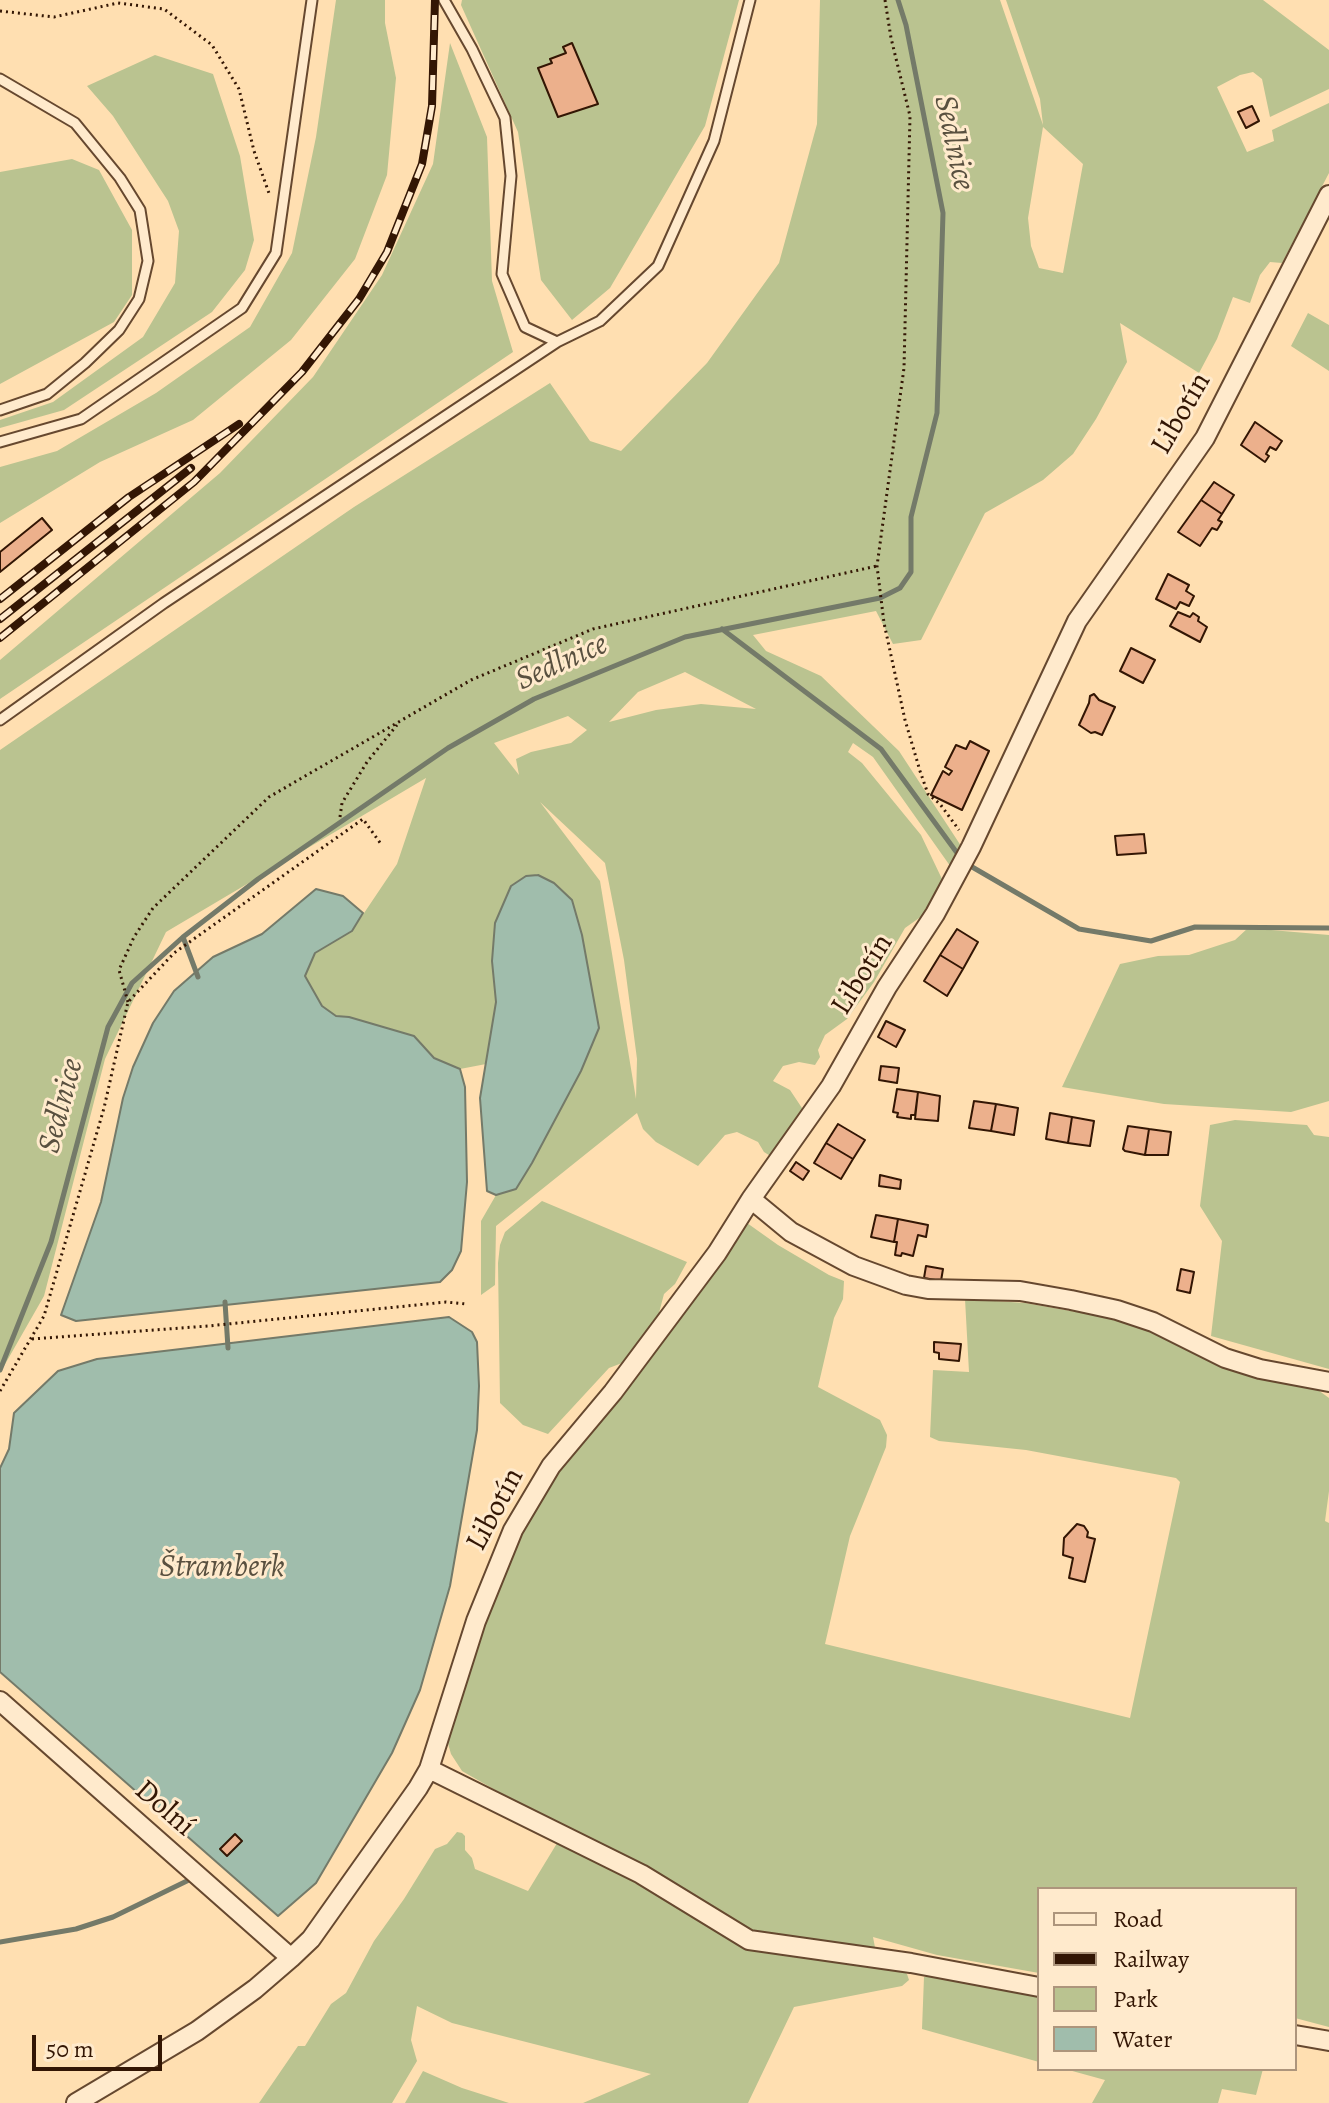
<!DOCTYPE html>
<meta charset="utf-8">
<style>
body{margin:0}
#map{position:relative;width:1329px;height:2103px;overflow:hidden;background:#ffdfb1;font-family:Alegreya,serif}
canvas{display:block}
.legend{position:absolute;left:1037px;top:1887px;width:260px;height:184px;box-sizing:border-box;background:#ffeacc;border:2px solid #ad957c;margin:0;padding:10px 14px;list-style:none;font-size:24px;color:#331604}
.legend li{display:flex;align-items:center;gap:16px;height:40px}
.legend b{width:40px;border:2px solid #ad957c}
.scale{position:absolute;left:32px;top:2035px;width:130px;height:36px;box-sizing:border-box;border:4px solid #331604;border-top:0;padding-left:10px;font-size:24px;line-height:28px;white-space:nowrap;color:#331604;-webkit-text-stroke:6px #ffeacc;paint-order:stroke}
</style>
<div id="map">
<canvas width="1329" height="2103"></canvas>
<ul class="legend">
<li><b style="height:10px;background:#ffeacc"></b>Road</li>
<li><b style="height:10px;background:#331604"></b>Railway</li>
<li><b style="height:22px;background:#bac390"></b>Park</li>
<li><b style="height:22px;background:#a0bdac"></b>Water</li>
</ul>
<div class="scale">50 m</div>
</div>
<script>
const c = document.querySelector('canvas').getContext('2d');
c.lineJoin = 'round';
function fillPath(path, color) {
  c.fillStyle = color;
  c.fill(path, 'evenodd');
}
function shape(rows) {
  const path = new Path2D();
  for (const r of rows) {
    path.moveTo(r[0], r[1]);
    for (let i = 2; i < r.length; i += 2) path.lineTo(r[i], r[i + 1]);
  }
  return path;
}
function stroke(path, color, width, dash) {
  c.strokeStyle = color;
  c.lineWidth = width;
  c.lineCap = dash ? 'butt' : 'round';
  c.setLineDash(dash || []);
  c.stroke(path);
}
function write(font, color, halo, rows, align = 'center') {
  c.font = font + ' Alegreya,serif';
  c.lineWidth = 6;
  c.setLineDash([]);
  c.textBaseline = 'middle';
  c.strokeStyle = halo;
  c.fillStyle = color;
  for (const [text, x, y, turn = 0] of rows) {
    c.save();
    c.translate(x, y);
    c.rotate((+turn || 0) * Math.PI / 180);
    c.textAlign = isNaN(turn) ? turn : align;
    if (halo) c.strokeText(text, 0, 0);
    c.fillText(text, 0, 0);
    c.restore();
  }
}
fillPath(shape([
 [336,0,385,0,385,23,396,78,387,175,355,259,291,340,193,420,100,462,0,523,0,467,57,451,156,393,250,327,292,253,316,137],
 [462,0,739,0,705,126,610,288,572,320,541,280,518,132,461,5],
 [820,0,1000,0,1043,125,1040,99,1006,0,1263,0,1329,50,1329,89,1270,117,1262,79,1253,72,1240,75,1217,87,1247,152,1274,141,1272,130,1329,103,1329,173,1282,263,1270,262,1260,275,1250,303,1233,297,1217,339,1199,373,1120,323,1127,362,1096,419,1073,454,1043,480,985,513,921,640,893,644,876,611,753,635,766,651,821,676,899,751,963,849,953,870,873,757,853,743,848,752,862,763,921,835,942,879,922,916,905,928,874,982,847,1019,825,1035,818,1050,820,1057,815,1065,799,1062,783,1066,773,1081,790,1090,804,1111,772,1157,764,1152,758,1142,737,1132,725,1135,698,1166,656,1142,643,1129,637,1113,496,1226,495,1285,481,1295,481,1221,496,1195,516,1189,532,1163,581,1071,599,1028,582,936,572,900,511,886,495,923,492,961,496,1002,486,1064,460,1069,434,1058,414,1036,349,1017,336,1016,322,1006,305,976,315,953,352,931,397,864,426,778,166,932,105,1059,44,1296,0,1373,0,750,354,507,550,383,590,441,621,451,707,363,779,263,817,124],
 [1043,127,1083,164,1063,273,1039,268,1031,246,1028,218],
 [685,672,756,709,701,704,656,710,609,722,638,692],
 [568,716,587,730,571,743,531,752,516,759,519,775,494,743],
 [540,802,605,863,624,960,637,1059,636,1099,600,881],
 [450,43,487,137,492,281,513,352,0,699,0,660,220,473,313,377,382,275,433,164],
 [155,55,213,74,240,156,254,240,245,270,212,312,64,410,0,428,0,420,53,402,143,337,175,283,179,231,168,201,113,116,87,86],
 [72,159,99,170,132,230,132,295,114,322,0,384,0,172],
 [1308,313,1329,325,1329,371,1291,346],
 [1248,928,1329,935,1329,1101,1291,1112,1164,1104,1062,1087,1120,964,1158,956,1189,955,1235,940],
 [1235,1120,1307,1125,1314,1135,1329,1137,1329,1369,1211,1336,1222,1241,1200,1206,1210,1125],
 [542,1201,687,1262,675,1284,664,1294,655,1328,622,1363,609,1368,548,1434,523,1425,500,1403,498,1263,500,1245,505,1232],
 [747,1223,778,1245,829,1275,844,1281,843,1299,834,1318,818,1387,880,1420,887,1435,886,1447,850,1536,825,1644,1130,1718,1180,1482,1176,1478,1026,1450,939,1441,930,1437,933,1370,969,1372,965,1299,1025,1303,1100,1316,1141,1327,1272,1380,1318,1390,1329,1398,1329,1491,1325,1521,1329,1523,1329,2027,1295,2018,1295,1889,1039,1889,1039,1973,937,1955,873,1937,878,1963,898,1968,907,1974,909,1980,902,1986,794,2007,748,2103,583,2103,651,2074,452,2023,417,2006,411,2040,417,2061,392,2103,259,2103,298,2046,305,2046,331,2004,346,1993,374,1941,404,1899,435,1849,447,1844,457,1832,462,1833,465,1836,465,1850,472,1858,475,1869,528,1891,565,1830,462,1771,451,1754,447,1740,487,1608,512,1551,543,1494],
 [949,1976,1039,1992,1039,2062,922,2029,924,1977],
 [1065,2069,1263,2069,1256,2095,1222,2089,1218,2103,1092,2103,1105,2080],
 [423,2071,462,2088,509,2103,405,2103]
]), '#bac390');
const water = shape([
 [538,875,554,883,572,900,582,935,599,1028,581,1071,532,1163,516,1189,496,1195,487,1191,480,1098,496,1002,492,961,495,923,511,886,526,876,538,875],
 [316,889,343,896,363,913,352,931,315,953,305,976,322,1006,336,1016,349,1017,414,1036,434,1058,460,1069,465,1087,467,1182,461,1251,452,1270,440,1282,76,1321,61,1315,101,1202,123,1098,133,1067,153,1023,174,991,213,957,262,934,316,889],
 [449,1317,472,1332,477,1342,479,1386,477,1430,450,1586,420,1690,392,1753,316,1883,278,1916,0,1672,0,1468,9,1449,14,1413,58,1371,97,1359,449,1317]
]);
fillPath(water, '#a0bdac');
stroke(water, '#747a69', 2);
stroke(shape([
 [722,629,881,749,960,857],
 [967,864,1079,929,1151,941,1195,927,1329,928],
 [183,937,198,977],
 [225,1302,228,1348],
 [0,1370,51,1242,108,1027,132,983,183,937,258,879,448,748,534,699,685,637,880,598,900,588,911,572,911,517,937,413,943,213,906,25,898,0],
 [0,1942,76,1929,113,1917,193,1878]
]), '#747a69', 5);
const building = shape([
 [572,43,598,104,558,117,538,68,552,63,550,59,566,53,563,47,572,43],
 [1252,106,1259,121,1246,128,1238,112,1252,106],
 [1255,422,1282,441,1276,450,1270,447,1266,454,1269,456,1265,462,1241,445,1255,422],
 [1214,482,1234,495,1222,514,1201,500,1214,482],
 [1201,500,1222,514,1218,520,1222,522,1217,530,1212,528,1200,546,1178,532,1201,500],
 [42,518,52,530,0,572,0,552,42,518],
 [1168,574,1189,585,1186,591,1194,596,1189,606,1180,602,1176,609,1156,599,1168,574],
 [1178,612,1190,617,1193,613,1199,617,1198,621,1207,627,1200,642,1170,626,1178,612],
 [1131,648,1155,660,1143,683,1120,671,1131,648],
 [1094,694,1099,700,1115,707,1102,735,1095,732,1091,733,1079,725,1089,703,1090,696,1094,694],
 [970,741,989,751,962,810,931,795,943,771,949,775,952,771,945,767,956,745,966,749,970,741],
 [1144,834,1146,853,1117,855,1115,836,1144,834],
 [957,929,978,942,963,969,940,955,957,929],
 [940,955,963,969,947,996,924,981,940,955],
 [886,1021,905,1030,896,1047,878,1037,886,1021],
 [881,1066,899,1068,897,1083,879,1080,881,1066],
 [897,1089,918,1092,915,1115,911,1115,911,1119,897,1117,898,1113,893,1112,897,1089],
 [918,1092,940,1096,938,1121,915,1119,918,1092],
 [974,1101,996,1104,991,1131,969,1128,974,1101],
 [996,1104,1018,1108,1014,1135,991,1131,996,1104],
 [1050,1113,1072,1117,1068,1143,1046,1139,1050,1113],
 [1072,1117,1094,1121,1090,1146,1068,1143,1072,1117],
 [838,1124,865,1140,853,1159,826,1143,838,1124],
 [1128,1126,1149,1129,1145,1155,1125,1151,1123,1149,1128,1126],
 [1149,1129,1171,1132,1168,1155,1145,1155,1149,1129],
 [826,1143,853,1159,841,1179,814,1163,826,1143],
 [796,1162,809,1171,803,1180,790,1171,796,1162],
 [880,1175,901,1180,900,1189,879,1186,880,1175],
 [876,1215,898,1219,894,1242,871,1237,876,1215],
 [898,1219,928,1225,926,1237,918,1235,913,1256,902,1253,901,1256,895,1255,897,1242,894,1242,898,1219],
 [926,1266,943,1269,941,1281,924,1278,926,1266],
 [1181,1269,1194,1272,1190,1293,1177,1290,1181,1269],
 [934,1342,961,1344,959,1361,939,1359,939,1353,934,1352,934,1342],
 [1077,1524,1084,1526,1088,1532,1087,1537,1095,1539,1085,1582,1069,1578,1073,1558,1063,1555,1064,1538,1077,1524],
 [235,1834,242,1841,227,1856,220,1849,235,1834]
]);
fillPath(building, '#ecb08c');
stroke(building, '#331604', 2);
const service = shape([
 [444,0,472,49,505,118,511,176,502,274,525,327,557,342,600,321,658,266,714,141,750,0],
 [0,79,75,123,120,178,140,210,148,261,139,299,119,330,85,363,47,394,0,410],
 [0,442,81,419,242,308,276,253,312,0],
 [0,720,164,603,557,342]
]);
const minor = shape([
 [751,1199,791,1232,854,1266,906,1285,928,1289,1020,1291,1071,1300,1117,1310,1153,1322,1225,1358,1260,1369,1329,1382],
 [0,1701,291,1958],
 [429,1769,641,1874,749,1940,911,1963,1039,1987],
 [1295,2035,1329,2041],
 [76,2103,197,2031,255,1989,291,1958,311,1939,418,1788,429,1769,476,1621,513,1530,551,1466,613,1392,717,1253,751,1199,831,1086,887,987,935,914,971,847,1077,621,1205,438,1329,195]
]);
stroke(service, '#66482f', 13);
stroke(minor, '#66482f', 22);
stroke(shape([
 [885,0,891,38,910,116,904,368,877,566,884,623,905,720,920,771,928,794,940,804,959,830],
 [0,11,54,17,118,3,164,9,212,45,239,89,254,151,270,196],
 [340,817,342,803,367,762,397,725],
 [128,1002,119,970,134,937,153,908,269,797,471,680,593,629,877,566],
 [32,1339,208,1326,446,1302,466,1304],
 [0,1391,44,1316,104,1108,128,1002,174,953,363,819,381,844]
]), '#331604', 3, [2, 4]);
stroke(service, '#ffeacc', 9);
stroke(minor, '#ffeacc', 18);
const rail = shape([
 [0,599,129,497,239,424],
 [0,619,191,468],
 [0,638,194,482,302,372,359,299,387,252,422,164,432,106,435,0]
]);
stroke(rail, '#331604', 8);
stroke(rail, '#ffeacc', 5, [15]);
write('30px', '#331604', '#ffeacc', [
 ["Libotín",1182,414,-60],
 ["Libotín",863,975,-58],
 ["Libotín",496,1510,-62],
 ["Dolní",164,1809,41]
]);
write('italic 32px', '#59503f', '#ffeacc', [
 ["Sedlnice",953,143,78],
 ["Sedlnice",562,663,-24],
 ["Sedlnice",62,1106,-75],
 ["Štramberk",222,1568]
]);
</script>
